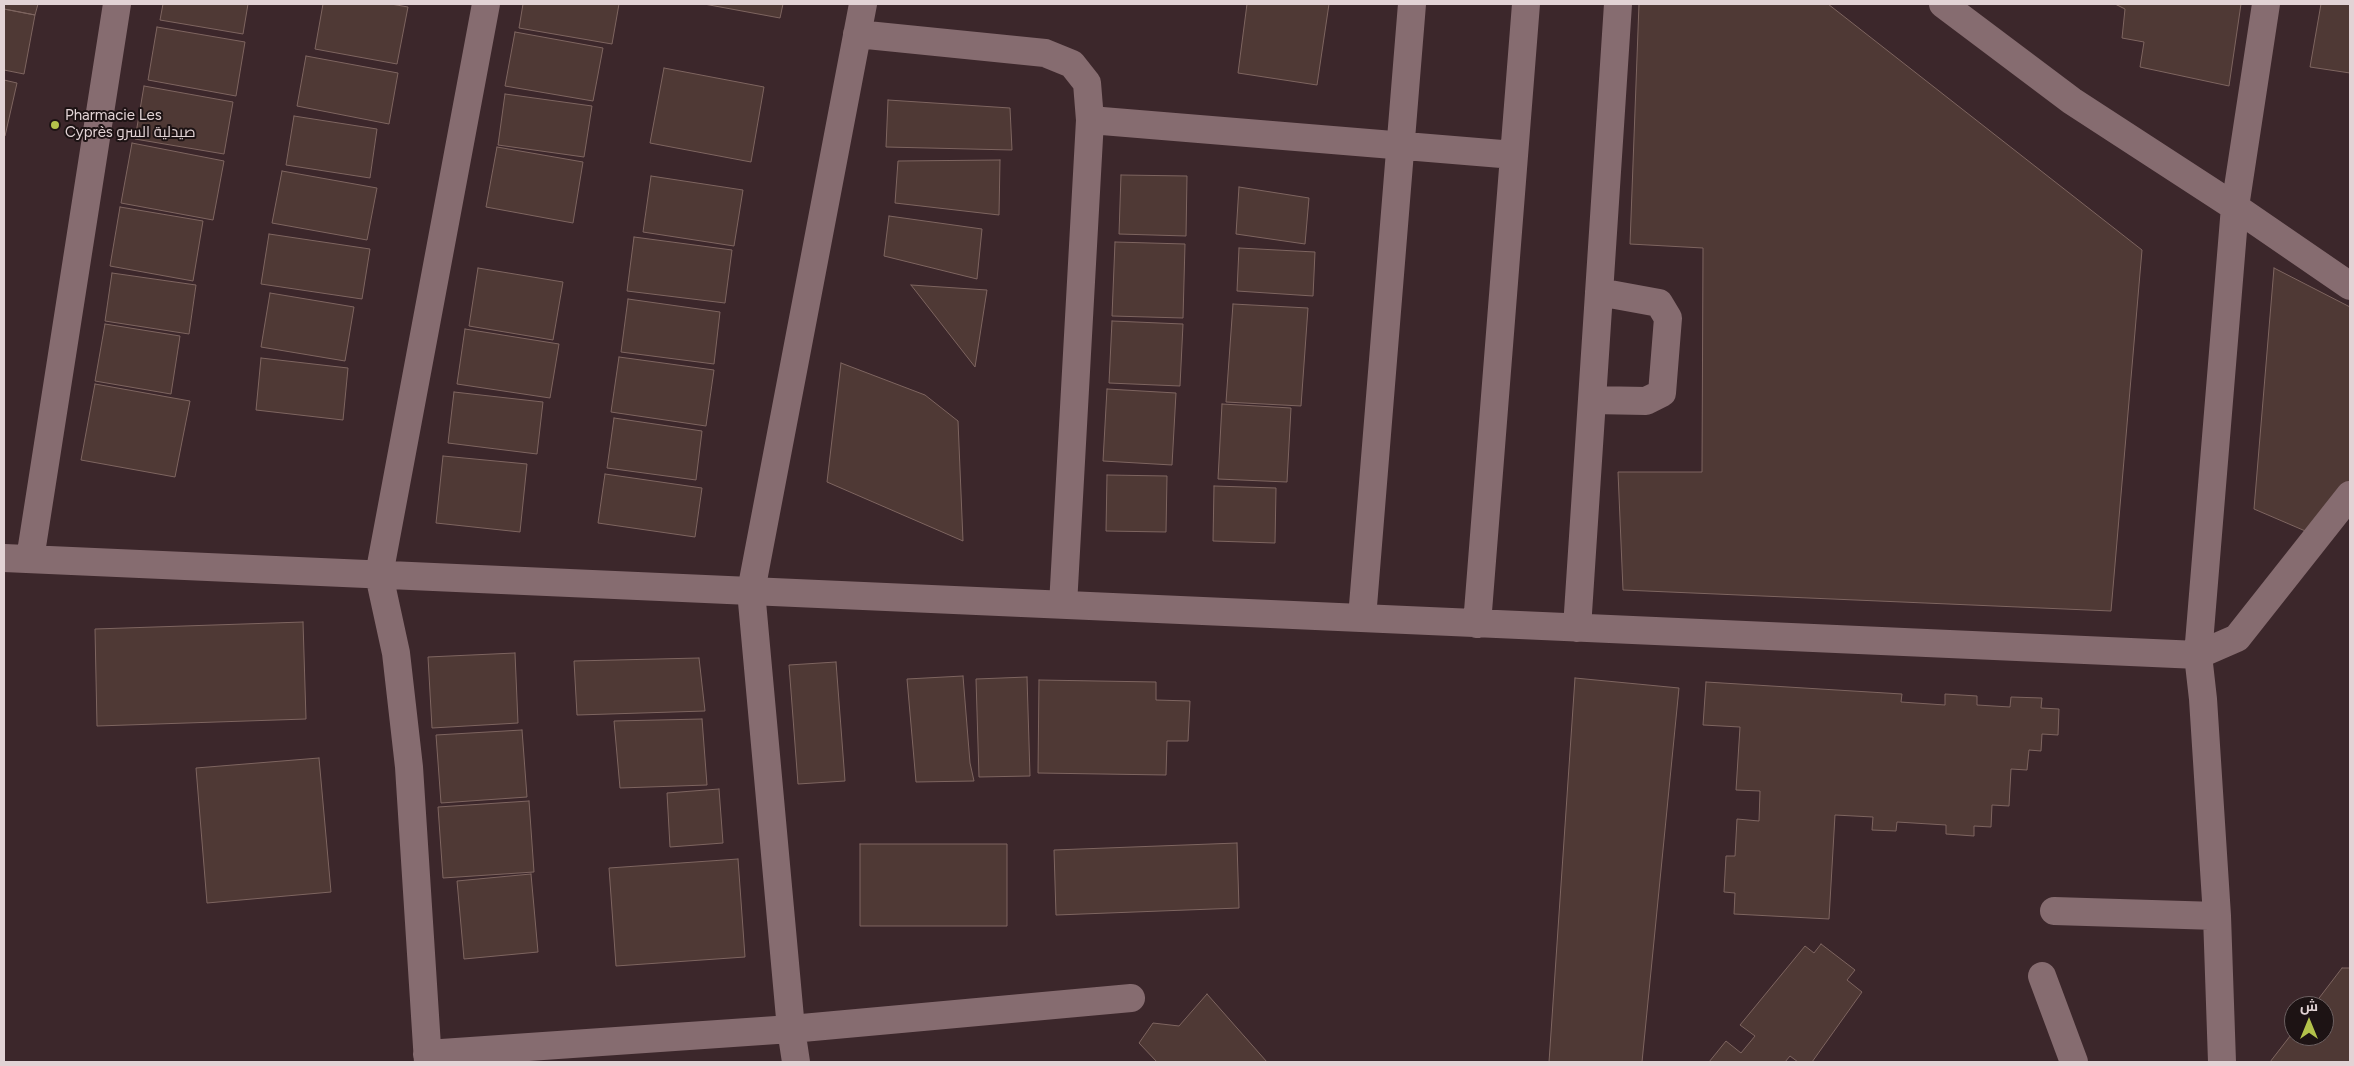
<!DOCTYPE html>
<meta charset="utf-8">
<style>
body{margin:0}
#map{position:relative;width:2354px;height:1066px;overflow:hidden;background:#3c272b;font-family:Figtree,Cairo,sans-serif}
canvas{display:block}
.frame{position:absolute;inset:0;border:5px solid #e2d3d5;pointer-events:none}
.north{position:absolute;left:2284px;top:996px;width:50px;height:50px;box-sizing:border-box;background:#1d1314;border:1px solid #6c6061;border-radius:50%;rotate:0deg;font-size:14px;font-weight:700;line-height:20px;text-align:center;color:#e2d3d5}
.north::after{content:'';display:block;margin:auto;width:18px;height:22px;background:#b3c24b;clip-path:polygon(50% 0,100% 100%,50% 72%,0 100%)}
</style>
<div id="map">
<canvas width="2354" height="1066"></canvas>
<div class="frame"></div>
<div class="north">ش</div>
</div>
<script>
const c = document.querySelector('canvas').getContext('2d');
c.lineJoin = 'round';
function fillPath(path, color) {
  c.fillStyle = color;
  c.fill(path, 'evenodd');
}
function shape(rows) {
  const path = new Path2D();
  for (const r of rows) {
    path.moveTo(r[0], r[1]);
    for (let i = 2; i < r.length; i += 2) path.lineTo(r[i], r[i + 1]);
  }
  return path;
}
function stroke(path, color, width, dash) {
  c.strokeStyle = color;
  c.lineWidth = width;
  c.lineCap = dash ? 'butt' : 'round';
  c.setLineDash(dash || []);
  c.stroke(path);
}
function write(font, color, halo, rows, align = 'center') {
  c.font = font + ' Figtree,Cairo,sans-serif';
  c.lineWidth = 4;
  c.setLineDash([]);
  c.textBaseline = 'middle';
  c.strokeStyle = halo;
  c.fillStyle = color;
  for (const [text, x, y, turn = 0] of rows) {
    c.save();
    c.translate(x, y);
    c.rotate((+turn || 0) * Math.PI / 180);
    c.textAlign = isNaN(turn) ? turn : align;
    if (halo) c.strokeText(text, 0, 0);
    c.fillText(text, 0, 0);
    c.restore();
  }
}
const building = shape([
 [4,4,38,4,35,15,4,9,4,4],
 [163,4,248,4,243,34,160,20,163,4],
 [323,4,391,4,408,7,397,64,315,49,323,4],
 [523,4,619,4,612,44,519,28,523,4],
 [704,4,783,4,780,18,704,4],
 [1247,4,1329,4,1317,85,1238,73,1247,4],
 [1639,4,1828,4,2142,250,2111,611,1623,590,1618,472,1702,472,1703,248,1630,244,1639,4],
 [2115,4,2241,4,2229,86,2140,67,2144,42,2122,38,2125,9,2115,4],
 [2321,4,2350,4,2350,73,2310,67,2321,4],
 [4,9,35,15,24,74,4,70,4,9],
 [157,27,245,42,236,96,148,80,157,27],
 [515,32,603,48,593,101,505,86,515,32],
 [306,56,398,73,389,124,297,106,306,56],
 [664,68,764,87,751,162,650,143,664,68],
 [4,80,17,83,5,136,4,136,4,80],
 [144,86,233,102,224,154,135,139,144,86],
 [505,94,592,106,584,157,498,145,505,94],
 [888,100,1010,108,1012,150,886,147,888,100],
 [294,116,377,129,370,178,286,165,294,116],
 [132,143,224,161,213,220,121,203,132,143],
 [497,147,583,162,573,223,486,207,497,147],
 [1000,160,999,215,895,203,898,161,1000,160],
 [282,171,377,188,367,240,272,223,282,171],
 [1121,175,1187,176,1186,236,1119,234,1121,175],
 [651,176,743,190,734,246,643,232,651,176],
 [1239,187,1309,198,1305,244,1236,234,1239,187],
 [120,207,203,221,193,281,110,266,120,207],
 [889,216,982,229,977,279,884,256,889,216],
 [269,234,370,249,362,299,261,284,269,234],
 [634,237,732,250,725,303,627,291,634,237],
 [1115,242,1185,244,1183,318,1112,316,1115,242],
 [1239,248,1315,252,1313,296,1237,291,1239,248],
 [478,268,563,282,553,340,469,326,478,268],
 [2274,268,2350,307,2350,481,2317,536,2254,509,2274,268],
 [112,273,196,285,189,334,105,321,112,273],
 [911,285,987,290,975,367,911,285],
 [270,293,354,307,345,361,261,347,270,293],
 [628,299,720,312,714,364,621,352,628,299],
 [1233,304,1308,308,1301,406,1226,402,1233,304],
 [1112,321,1183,324,1180,386,1109,383,1112,321],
 [105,324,180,336,171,394,95,381,105,324],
 [465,329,559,344,550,398,457,384,465,329],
 [619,357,714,370,706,426,611,412,619,357],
 [261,358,348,368,343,420,256,410,261,358],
 [841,363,925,395,958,421,963,541,827,482,841,363],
 [95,384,190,401,175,477,81,460,95,384],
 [1107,389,1176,393,1172,465,1103,461,1107,389],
 [454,392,543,402,537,454,448,443,454,392],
 [1222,404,1291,408,1287,482,1218,479,1222,404],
 [614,418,702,431,696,480,607,468,614,418],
 [443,456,527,464,520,532,436,523,443,456],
 [605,474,702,488,695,537,598,523,605,474],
 [1107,475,1167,476,1166,532,1106,531,1107,475],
 [1214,486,1276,488,1275,543,1213,541,1214,486],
 [303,622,306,719,97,726,95,629,303,622],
 [515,653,518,723,432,728,428,657,515,653],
 [699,658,705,711,577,715,574,661,699,658],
 [836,662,845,781,798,784,789,665,836,662],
 [963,676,970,763,974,781,916,782,907,679,963,676],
 [1027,677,1030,776,979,777,976,679,1027,677],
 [1575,678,1679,688,1642,1062,1549,1062,1575,678],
 [1039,680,1156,682,1156,700,1190,701,1188,741,1167,741,1166,775,1038,773,1039,680],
 [1706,682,1902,694,1901,702,1945,705,1945,694,1977,696,1977,705,2010,707,2011,697,2042,698,2041,708,2059,709,2058,735,2042,734,2041,751,2029,750,2027,770,2011,769,2009,806,1992,805,1991,827,1974,826,1974,836,1946,834,1946,825,1897,822,1896,831,1872,830,1873,817,1835,815,1829,919,1734,914,1735,893,1724,892,1726,856,1735,856,1737,819,1759,821,1760,791,1736,790,1740,727,1703,725,1706,682],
 [702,719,707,785,620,788,614,721,702,719],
 [522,730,527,797,441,803,436,735,522,730],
 [319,758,331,892,207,903,196,768,319,758],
 [719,789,723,843,670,847,667,793,719,789],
 [529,801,534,872,443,878,438,807,529,801],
 [1237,843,1239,908,1056,915,1054,850,1237,843],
 [860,844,1007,844,1007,926,860,926,860,844],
 [738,859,745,957,616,966,609,868,738,859],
 [531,874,538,952,464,959,457,881,531,874],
 [1821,944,1855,970,1847,980,1862,992,1812,1062,1798,1062,1790,1056,1785,1062,1709,1062,1726,1041,1741,1053,1755,1036,1740,1025,1805,946,1814,953,1821,944],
 [2342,968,2350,968,2350,1062,2270,1062,2294,1031,2294,1036,2324,1036,2324,1006,2313,1006,2342,968],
 [1207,994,1267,1062,1157,1062,1139,1043,1153,1023,1179,1026,1207,994]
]);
fillPath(building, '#4f3935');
stroke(building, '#7e6560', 1);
stroke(shape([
 [1943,4,2072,101,2235,207,2350,286],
 [857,34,1045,53,1072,64,1087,83,1090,120,1063,605],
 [1090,120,1514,155],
 [1592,400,1646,401,1662,393,1668,318,1659,303,1599,292],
 [4,558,2198,655,2237,638,2350,495],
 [30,559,117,4],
 [1362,618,1412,4],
 [1477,624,1526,4],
 [1577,628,1618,4],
 [2054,911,2217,916],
 [2042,976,2074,1062],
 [427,1054,791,1029,1131,998],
 [428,1062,409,767,396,653,379,575,486,4],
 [796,1062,791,1029,751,591,863,4],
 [2222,1062,2217,916,2203,699,2198,655,2235,207,2266,4]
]), '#866c70', 28);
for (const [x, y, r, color] of [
 [55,125,5,"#b3c24b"]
]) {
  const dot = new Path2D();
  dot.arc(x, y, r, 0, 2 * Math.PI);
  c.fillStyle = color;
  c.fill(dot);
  stroke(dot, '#1d1314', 2);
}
write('15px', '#e2d3d5', '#1d1314', [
 ["Pharmacie Les",65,116],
 ["Cyprès صيدلية السرو",65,133]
], 'left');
</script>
